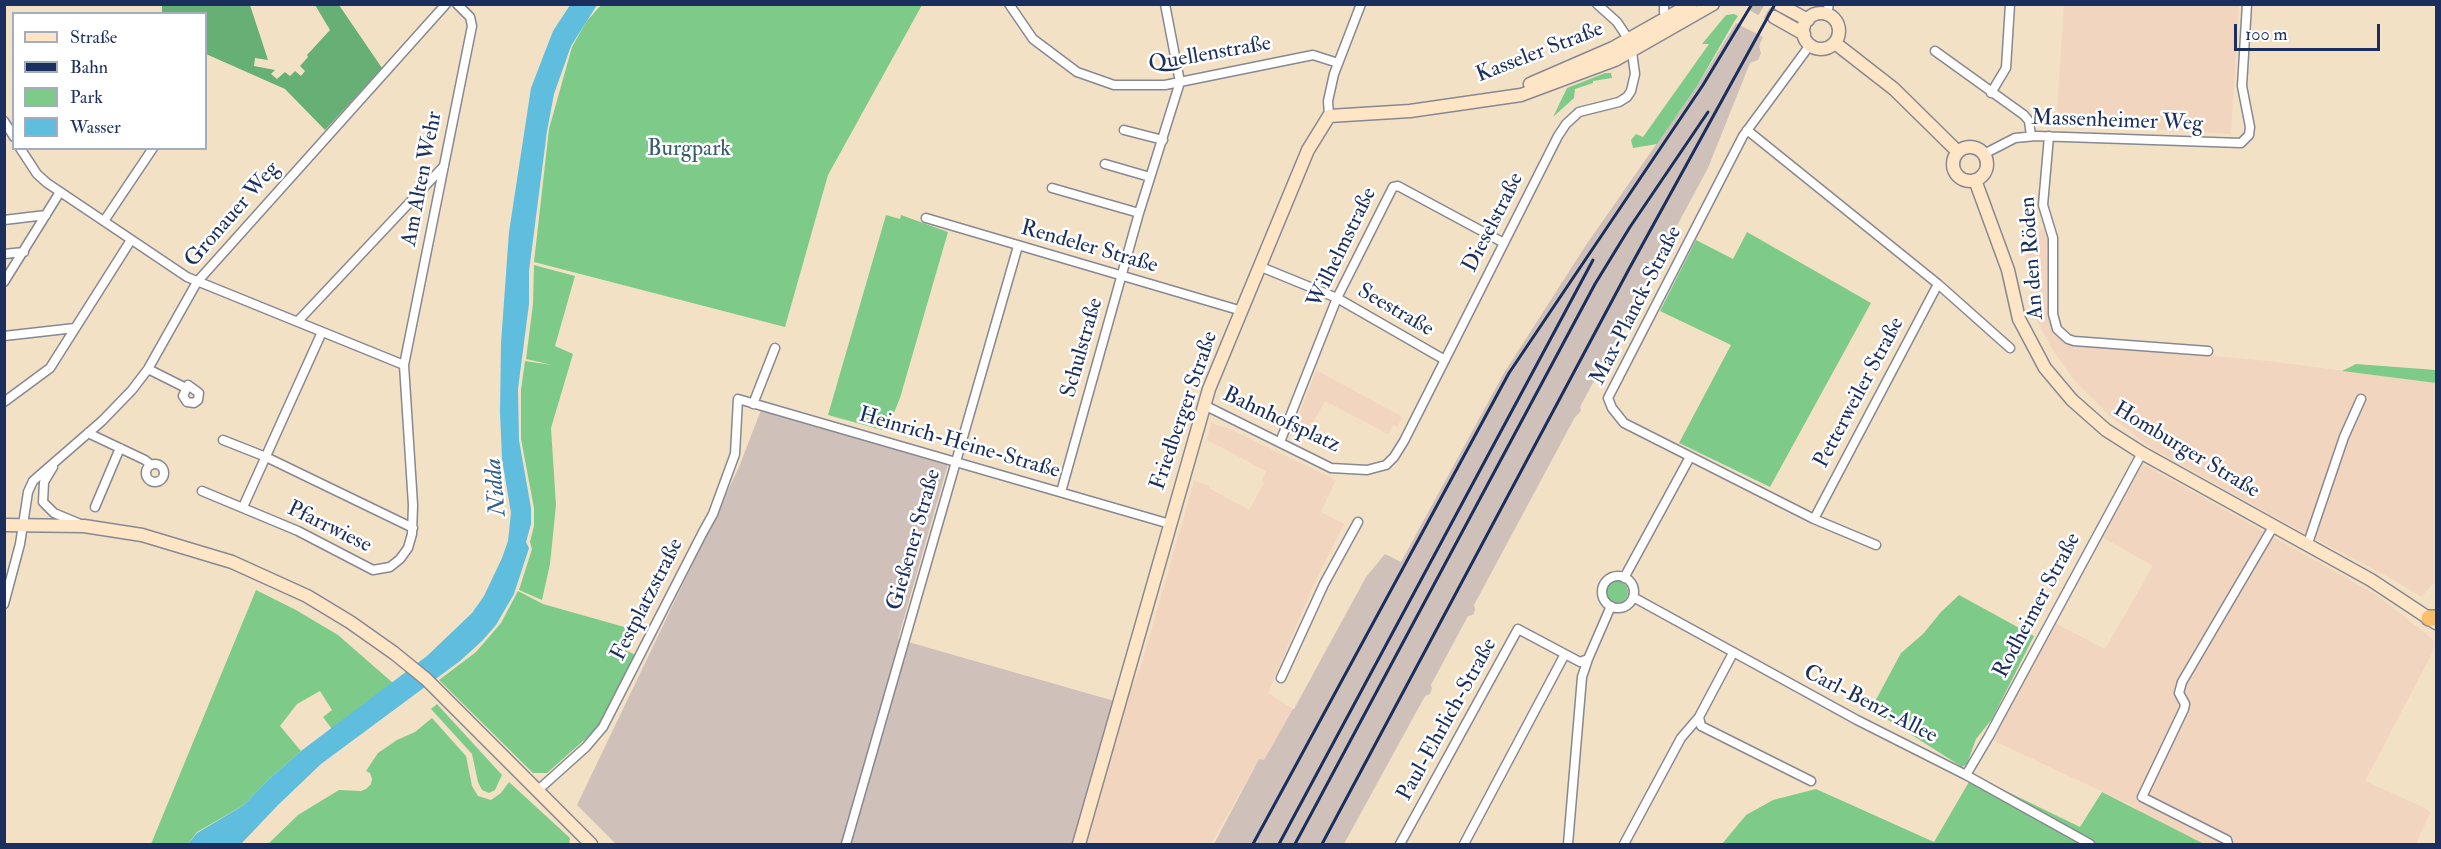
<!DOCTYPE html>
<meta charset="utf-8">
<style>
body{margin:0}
#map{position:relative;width:2441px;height:849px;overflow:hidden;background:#f3e1c6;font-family:"IM FELL Double Pica",serif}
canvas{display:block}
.frame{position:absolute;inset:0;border:6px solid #1b2f5e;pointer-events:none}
.legend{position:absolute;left:12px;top:12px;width:195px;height:138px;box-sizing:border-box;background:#fff;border:2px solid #a4acbf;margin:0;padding:8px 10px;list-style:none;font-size:18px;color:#1b2f5e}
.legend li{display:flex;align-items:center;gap:12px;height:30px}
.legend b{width:30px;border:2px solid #a4acbf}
.scale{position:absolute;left:2234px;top:24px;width:146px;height:27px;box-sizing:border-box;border:3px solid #1b2f5e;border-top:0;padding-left:8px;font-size:18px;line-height:21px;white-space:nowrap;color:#1b2f5e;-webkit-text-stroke:4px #fff;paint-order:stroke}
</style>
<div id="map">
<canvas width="2441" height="849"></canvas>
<div class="frame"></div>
<ul class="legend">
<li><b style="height:8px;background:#fde5c5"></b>Straße</li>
<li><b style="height:8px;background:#1b2f5e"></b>Bahn</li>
<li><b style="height:16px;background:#7ecb89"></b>Park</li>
<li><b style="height:16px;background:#5fbedd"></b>Wasser</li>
</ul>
<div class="scale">100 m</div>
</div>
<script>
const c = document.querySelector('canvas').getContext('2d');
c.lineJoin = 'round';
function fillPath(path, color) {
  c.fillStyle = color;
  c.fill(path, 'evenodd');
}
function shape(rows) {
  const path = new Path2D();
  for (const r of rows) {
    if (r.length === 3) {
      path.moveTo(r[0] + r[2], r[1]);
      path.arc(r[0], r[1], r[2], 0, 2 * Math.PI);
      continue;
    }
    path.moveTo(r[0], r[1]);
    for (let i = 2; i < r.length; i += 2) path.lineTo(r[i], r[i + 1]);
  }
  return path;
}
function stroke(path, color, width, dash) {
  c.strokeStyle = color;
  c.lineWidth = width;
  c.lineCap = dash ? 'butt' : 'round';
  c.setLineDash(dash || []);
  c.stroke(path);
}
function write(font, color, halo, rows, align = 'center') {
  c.font = font + ' "IM FELL Double Pica",serif';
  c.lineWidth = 5;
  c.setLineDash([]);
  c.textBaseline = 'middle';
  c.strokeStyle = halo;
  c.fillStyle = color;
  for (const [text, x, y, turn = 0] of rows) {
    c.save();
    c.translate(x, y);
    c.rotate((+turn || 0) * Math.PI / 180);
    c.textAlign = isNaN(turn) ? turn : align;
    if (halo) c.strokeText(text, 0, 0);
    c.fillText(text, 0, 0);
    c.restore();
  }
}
fillPath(shape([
 [2064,5,2239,5,2231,134,2079,125,2056,126],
 [2041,229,2048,230,2050,238,2051,319,2071,343,2269,361,2436,383,2436,583,2433,584,2421,597,2394,580,2302,532,2150,447,2110,416,2074,380,2052,349,2038,322,2031,296,2025,260,2030,242],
 [1316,370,1403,417,1397,427,1393,425,1388,434,1325,401,1308,432,1293,431],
 [1211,423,1232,430,1336,480,1321,512,1344,524,1314,584,1268,693,1293,709,1264,761,1259,759,1211,844,1085,844,1126,698,1140,669,1194,481,1210,486,1209,488,1249,510,1264,483,1262,481,1266,471,1207,440],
 [2143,464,2377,595,2436,642,2436,646,2365,781,2425,808,2430,813,2416,844,2204,844,2140,812,2133,806,1992,740,2055,623,2105,649,2153,566,2102,537]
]), '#f2d5be');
fillPath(shape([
 [1736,23,1763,37,1759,46,1761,53,1758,60,1750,63,1708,168,1629,315,1631,319,1628,324,1624,325,1580,407,1581,411,1575,417,1474,605,1475,610,1473,615,1468,616,1431,685,1432,689,1430,694,1425,696,1344,844,1214,844,1259,759,1264,760,1293,709,1294,709,1366,577,1385,554,1401,562,1504,373,1586,245,1697,86],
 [761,410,948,464,898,639,1125,704,1085,844,616,844,577,805,739,467]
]), '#cfc1ba');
fillPath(shape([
 [601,5,922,5,828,175,785,327,534,262,549,129,572,47,586,22],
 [1734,14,1738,16,1734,22,1697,86,1657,144,1633,148,1631,140,1636,134,1643,137,1709,44,1702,44,1726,15],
 [1605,73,1611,73,1612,78,1593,81,1593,83,1575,89,1574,98,1553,117,1567,88],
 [886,215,900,219,901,215,948,232,900,398,891,420,886,424,882,430,828,415],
 [1747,232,1871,303,1770,487,1679,443,1731,345,1660,311,1696,240,1733,259],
 [534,265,575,276,555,346,573,354,551,428,556,505,550,564,542,600,519,590,532,549,530,542,534,526,534,508,521,439,521,390,525,361,552,365,526,359,533,304],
 [2356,364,2436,370,2436,383,2342,371],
 [1617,592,11],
 [256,590,296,610,338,635,393,683,332,729,323,717,332,710,320,691,297,704,280,726,301,751,268,780,244,805,197,832,188,844,151,844],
 [518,591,543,604,635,630,625,650,636,655,599,727,547,773,533,773,439,680,476,652,501,623],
 [1959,595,2034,636,1992,719,1976,739,1967,764,1962,767,1871,709,1901,653,1923,634,1941,612],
 [437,704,502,775,495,790,489,793,482,790,478,782,472,754,431,709],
 [432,718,466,756,472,786,478,796,491,800,501,793,509,782,570,838,569,844,268,844,298,815,339,790,361,791,366,789,371,784,372,779,370,773,366,771,378,753,397,740,415,732],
 [1973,775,2080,827,2102,792,2204,844,1722,844,1746,815,1773,800,1816,789,1934,842]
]), '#7ecb89');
fillPath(shape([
 [162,5,250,5,268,60,255,58,254,66,275,70,271,74,277,79,285,72,290,76,295,71,301,76,305,71,300,66,308,57,307,55,330,30,315,5,339,5,382,68,325,130,285,89,206,54,206,14,162,13]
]), '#66af75');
fillPath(shape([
 [570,5,597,5,571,46,554,94,547,131,529,271,529,304,518,389,519,440,531,508,531,524,526,542,529,548,514,594,496,625,482,641,460,661,321,764,278,805,241,844,188,844,197,833,244,805,268,780,301,751,427,656,472,613,484,596,502,558,508,541,511,513,502,459,500,412,501,343,509,232,531,88,553,31]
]), '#5fbedd');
stroke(shape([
 [1751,4,1774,17]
]), '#c8bdb1', 12, [12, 6]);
const street = shape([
 [1009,4,1033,39,1077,72,1114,85,1165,85,1313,55,1338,63],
 [1597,4,1617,22,1629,40],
 [1664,4,1664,12,1668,19],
 [1827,14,1829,4],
 [1810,45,1743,136,1608,398,1612,408,1624,423,1814,519,1876,545],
 [1935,51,2024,115,2029,121,2031,136],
 [1991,93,2006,68,2010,4],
 [1329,116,1328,101,1334,74,1361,4],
 [4,121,14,137],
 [1124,130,1163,140],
 [1747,130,1938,284,2010,348],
 [2049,136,2043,205,2053,238,2053,314,2057,329,2068,339,2074,341,2208,351],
 [20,148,37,174,47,183,187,277,404,365],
 [1984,154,2015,138,2036,136,2241,143,2249,135,2250,127,2242,86,2247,4],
 [1105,164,1150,177],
 [1052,188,1139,213],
 [926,218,1242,311],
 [4,220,46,215],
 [104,221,153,148],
 [4,254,24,252],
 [1261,267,1337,298,1445,360],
 [4,282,60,192],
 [298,321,444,166],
 [4,336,75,328],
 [148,369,186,388],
 [188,385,199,393,198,400,194,403,187,402,183,396,188,385],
 [4,402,50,368,131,240],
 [753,404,775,348],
 [1204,405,1331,468,1367,470,1386,465,1394,457,1404,441,1558,136,1566,124,1579,112,1619,102,1627,97,1631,91,1635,74,1632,52],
 [88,433,145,460,151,465],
 [223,440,266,457,413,528],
 [1280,442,1337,298,1393,187,1398,186,1504,243],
 [155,473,9],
 [53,467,44,482,43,502,54,513,78,523],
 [202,491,298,531,373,570,390,567,400,559,408,548,412,534,413,505,404,365,472,26,470,17,457,4],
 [1061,492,1139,213,1180,82,1165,4],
 [95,507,120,448],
 [243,507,322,332],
 [1814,519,1938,284],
 [2307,546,2344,437,2361,399],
 [1618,592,16],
 [1624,578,1690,457],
 [1633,597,1857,720,1966,775,2090,844],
 [4,604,20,544,28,492,33,481,102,421,132,390,148,369,197,282,446,4],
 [1733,653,1699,717,1701,726,1811,781],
 [1281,678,1324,584,1358,522],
 [1966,775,1989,736,2142,453],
 [537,791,586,747,603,727,703,532,713,514,735,454,738,399,1170,524],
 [846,844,1018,246],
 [1400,844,1518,629,1580,662,1588,659,1611,606],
 [1464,844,1565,654],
 [1568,844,1582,677,1588,659],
 [1624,844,1681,738,1699,717],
 [2228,844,2227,840,2142,797,2184,709,2185,704,2179,693,2182,682,2273,527]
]);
const secondary = shape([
 [1780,5,1808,20],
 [1821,31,18],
 [1774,17,1804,34],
 [1835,43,1894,89,1958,152],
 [1530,84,1613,48,1691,4],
 [1970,164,17],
 [1975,180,2008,270,2019,319,2045,368,2072,400,2106,430,2142,453,2371,580,2436,623],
 [4,525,84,526,142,535,232,562,307,596,350,622,394,653,426,679,591,844],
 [1079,844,1209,389,1308,150,1329,116,1410,111,1521,95,1615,60,1713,4]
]);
const highway = shape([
 [2429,618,2436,618]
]);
stroke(street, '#878892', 11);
stroke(secondary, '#878892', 15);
stroke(highway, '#878892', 18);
stroke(street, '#fff', 8);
stroke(secondary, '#fde5c5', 12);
stroke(highway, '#f9bf6d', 15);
stroke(shape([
 [1253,844,1509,373,1703,85,1752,4],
 [1279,844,1593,260],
 [1295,844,1595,284,1630,227,1708,112],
 [1322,844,1629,269,1775,4]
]), '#1b2f5e', 3);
write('22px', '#1b2f5e', '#fff', [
 ["Kasseler Straße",1540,53,-21],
 ["Quellenstraße",1210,55,-10],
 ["Massenheimer Weg",2117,122,2],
 ["Am Alten Wehr",423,179,-79],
 ["Gronauer Weg",233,215,-49],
 ["Dieselstraße",1494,223,-63],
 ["Rendeler Straße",1089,248,16],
 ["Wilhelmstraße",1343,248,-64],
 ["An den Röden",2033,258,-94],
 ["Max-Planck-Straße",1637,306,-63],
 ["Seestraße",1395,311,30],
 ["Schulstraße",1083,348,-74],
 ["Petterweiler Straße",1860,393,-62],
 ["Friedberger Straße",1185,411,-71],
 ["Bahnhofsplatz",1281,421,25],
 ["Heinrich-Heine-Straße",959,444,16],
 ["Homburger Straße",2186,451,31],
 ["Pfarrwiese",329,528,26],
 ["Gießener Straße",915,540,-74],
 ["Festplatzstraße",648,600,-63],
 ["Rodheimer Straße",2038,606,-62],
 ["Carl-Benz-Allee",1870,705,27],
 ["Paul-Ehrlich-Straße",1448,720,-61]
]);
write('22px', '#395e6b', '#fff', [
 ["Burgpark",689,150]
]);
write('italic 24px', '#33618a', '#fff', [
 ["Nidda",497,487,-95]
]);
</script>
